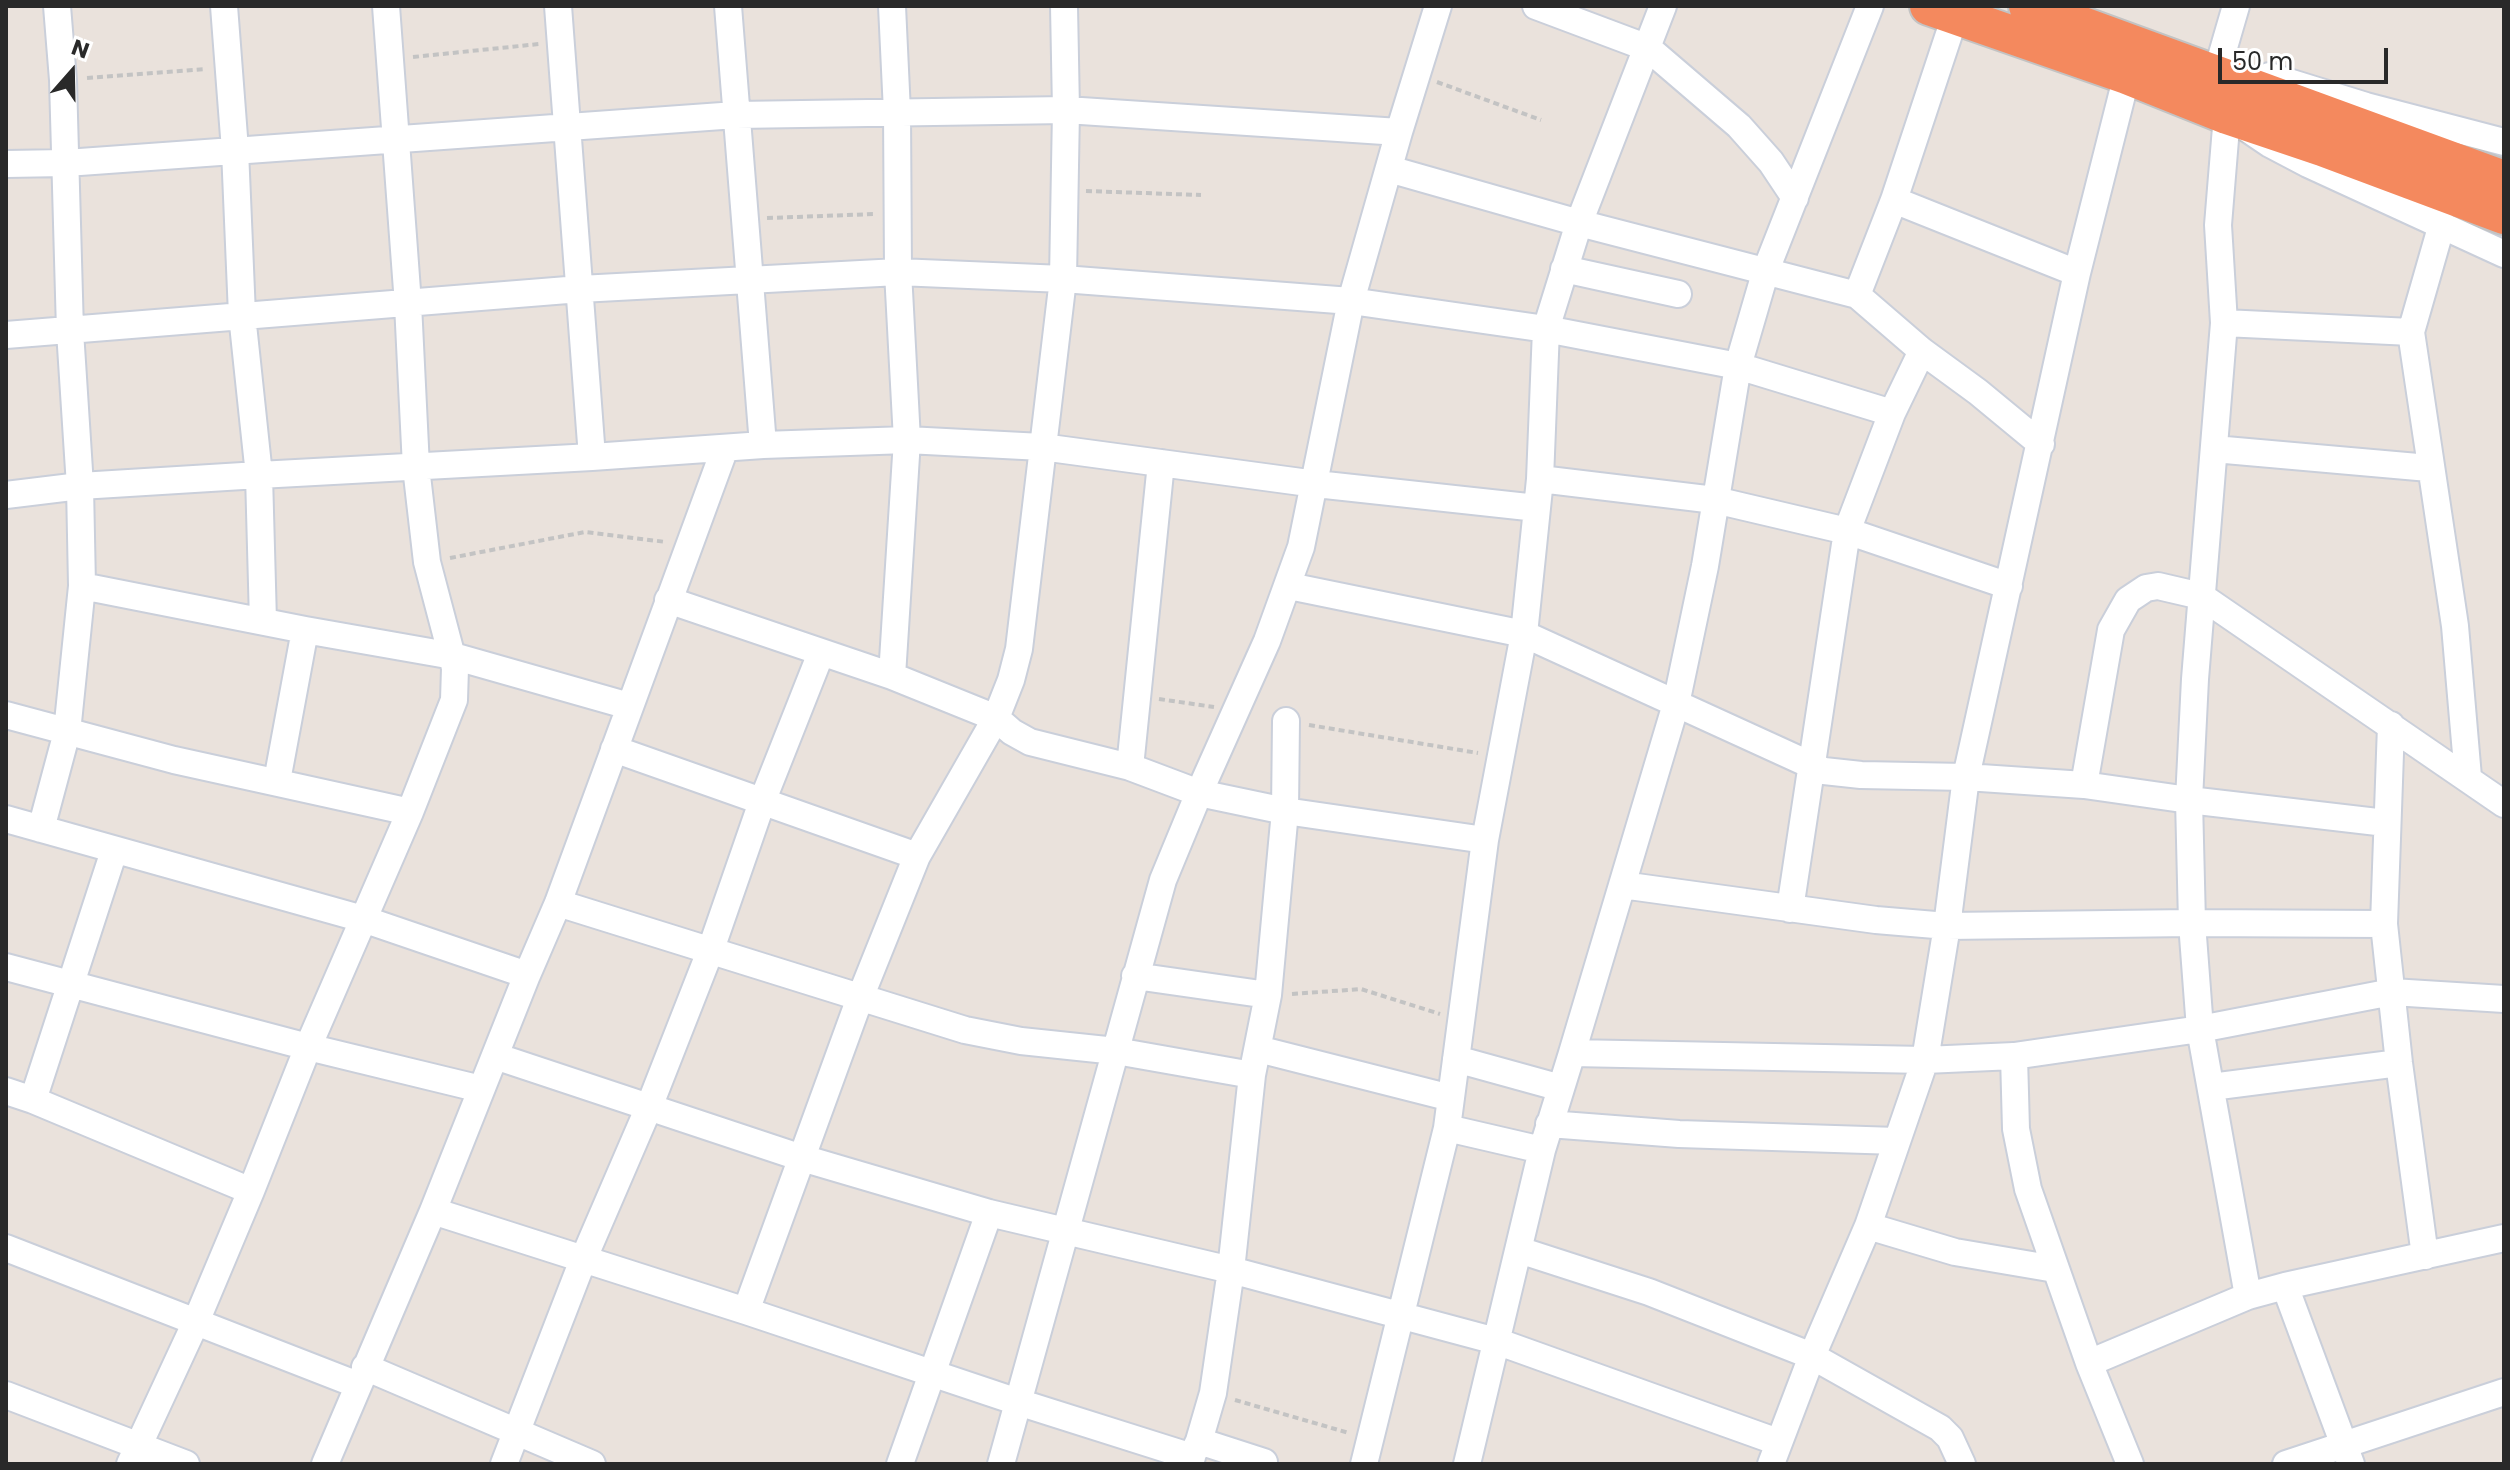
<!DOCTYPE html>
<style>
body{margin:0}
#map{position:relative;width:2510px;height:1470px;overflow:hidden;background:#eae2dc;font-family:Poppins,sans-serif}
canvas{display:block}
.frame{position:absolute;inset:0;border:8px solid #292929;pointer-events:none}
.north{position:absolute;left:32px;top:32px;width:80px;height:80px;-webkit-text-stroke:6px #fff;paint-order:stroke;rotate:20deg;font-size:22px;font-weight:700;line-height:32px;text-align:center;color:#292929}
.north::after{content:'';display:block;margin:auto;width:28px;height:36px;background:#292929;clip-path:polygon(50% 0,100% 100%,50% 72%,0 100%)}
.scale{position:absolute;left:2218px;top:48px;width:170px;height:36px;box-sizing:border-box;border:4px solid #292929;border-top:0;padding-left:10px;font-size:24px;line-height:28px;white-space:nowrap;color:#292929;-webkit-text-stroke:6px #fff;paint-order:stroke}
</style>
<div id="map">
<canvas width="2510" height="1470"></canvas>
<div class="frame"></div>
<div class="north">N</div>
<div class="scale">50 m</div>
</div>
<script>
const c = document.querySelector('canvas').getContext('2d');
c.lineJoin = 'round';
function shape(rows) {
  const path = new Path2D();
  for (const r of rows) {
    path.moveTo(r[0], r[1]);
    for (let i = 2; i < r.length; i += 2) path.lineTo(r[i], r[i + 1]);
  }
  return path;
}
function stroke(path, color, width, dash) {
  c.strokeStyle = color;
  c.lineWidth = width;
  c.lineCap = dash ? 'butt' : 'round';
  c.setLineDash(dash || []);
  c.stroke(path);
}
const minor = shape([
 [224,6,235,150,242,315,259,475,263,621],
 [558,6,592,457],
 [728,6,763,445],
 [892,6,897,112,898,272,907,440,892,676],
 [1536,6,1648,48,1739,126,1771,162,1795,198],
 [2220,61,2236,6],
 [2269,76,2366,106,2504,142],
 [6,164,66,163,736,115,1066,110,1399,132],
 [1389,169,1579,223,1857,295,1922,351,1978,392,2041,444],
 [1894,200,2077,273],
 [2442,224,2411,332,2455,626,2468,777],
 [1564,269,1678,294],
 [1857,295,1894,200,1955,16],
 [2224,323,2411,332],
 [6,335,580,289,898,272,1063,279,1351,301,1546,329,1738,366,1892,413],
 [2214,449,2429,468],
 [1540,479,1715,500,1847,531,2009,586],
 [6,495,80,486,259,475,592,457,763,445,907,440,1042,447,1316,484,1537,508],
 [82,586,305,630,453,656,629,706],
 [1289,586,1524,634,1824,771,1861,775,1966,777,2084,785,2189,800,2386,823],
 [668,600,892,676,996,718,1012,732,1030,742,1130,767,1199,793,1285,811,1485,840],
 [6,715,174,760,410,812],
 [2391,725,2384,924,2399,1063,2425,1256],
 [614,749,917,856],
 [1130,767,1161,463],
 [277,781,305,630],
 [2084,785,2111,630,2128,600,2146,588,2158,586,2201,596,2504,804],
 [6,819,363,919,527,975],
 [41,829,67,732,82,586,80,486,70,331,63,80,57,6],
 [1622,885,1876,920,1947,926,2192,923,2384,924],
 [558,903,965,1030,1021,1041,1116,1051,1252,1075],
 [1790,909,1847,531,1892,413,1922,351],
 [6,967,308,1047,481,1089],
 [1135,976,1268,995],
 [1258,1049,1451,1098],
 [1572,1053,1676,704,1705,566,1738,366,1766,270,1870,6],
 [495,1056,802,1158,989,1213,1231,1270,1496,1341,1778,1442],
 [2014,1056,2016,1129,2028,1189,2089,1363,2130,1464],
 [1456,1059,1561,1088],
 [2211,1087,2399,1063],
 [6,1091,33,1100,251,1191],
 [33,1100,114,851],
 [1549,1124,1679,1134,1897,1141],
 [1447,1128,1542,1150],
 [433,1211,746,1311,1018,1402,1192,1457],
 [1868,1226,1955,1252,2055,1269],
 [6,1248,358,1385],
 [1519,1250,1649,1292,1812,1356,1940,1428,1950,1438,1962,1464],
 [2285,1286,2351,1464],
 [2248,1296,2200,1029,2192,923,2189,800,2195,679,2224,323,2218,225,2227,115,2270,144,2308,164,2504,254],
 [746,1311,860,998,917,856,996,718,1011,680,1019,649,1063,279,1066,110,1064,6],
 [2089,1363,2248,1296,2285,1286,2504,1238],
 [365,1367,592,1464],
 [6,1395,186,1464],
 [1199,1441,1264,1462],
 [130,1464,195,1324,251,1191,308,1047,410,812,454,700,455,668,427,562,416,467,408,304,386,6],
 [325,1464,433,1211,527,975,558,903,725,448],
 [504,1464,583,1260,649,1107,711,949,762,802,821,653],
 [900,1464,989,1213],
 [1001,1464,1163,880,1199,793,1267,641,1301,547,1351,301,1399,132,1438,6],
 [1188,1464,1199,1441,1213,1393,1231,1270,1252,1075,1268,995,1285,811,1286,721],
 [1364,1464,1447,1128,1485,840,1524,634,1540,479,1546,329,1579,223,1663,6],
 [1467,1464,1542,1150,1572,1053,1925,1060,2014,1056,2200,1029,2392,992,2504,999],
 [1771,1464,1812,1356,1868,1226,1925,1060,1947,926,1966,777,2077,273,2127,75],
 [2286,1464,2504,1392]
]);
const highway = shape([
 [1929,6,2127,75,2227,115,2322,147,2504,215],
 [2028,6,2504,180]
]);
stroke(minor, '#cacfda', 30);
stroke(highway, '#c3c3c3', 42);
stroke(shape([
 [413,57,539,44],
 [87,78,206,69],
 [1437,82,1541,120],
 [1086,191,1201,195],
 [767,218,874,214],
 [450,558,585,532,666,542],
 [1159,699,1214,707],
 [1309,725,1478,753],
 [1292,994,1361,989,1440,1014],
 [1235,1400,1349,1433]
]), '#c3c3c3', 4, [6, 4]);
stroke(minor, '#fff', 26);
stroke(highway, '#f4895e', 38);
</script>
